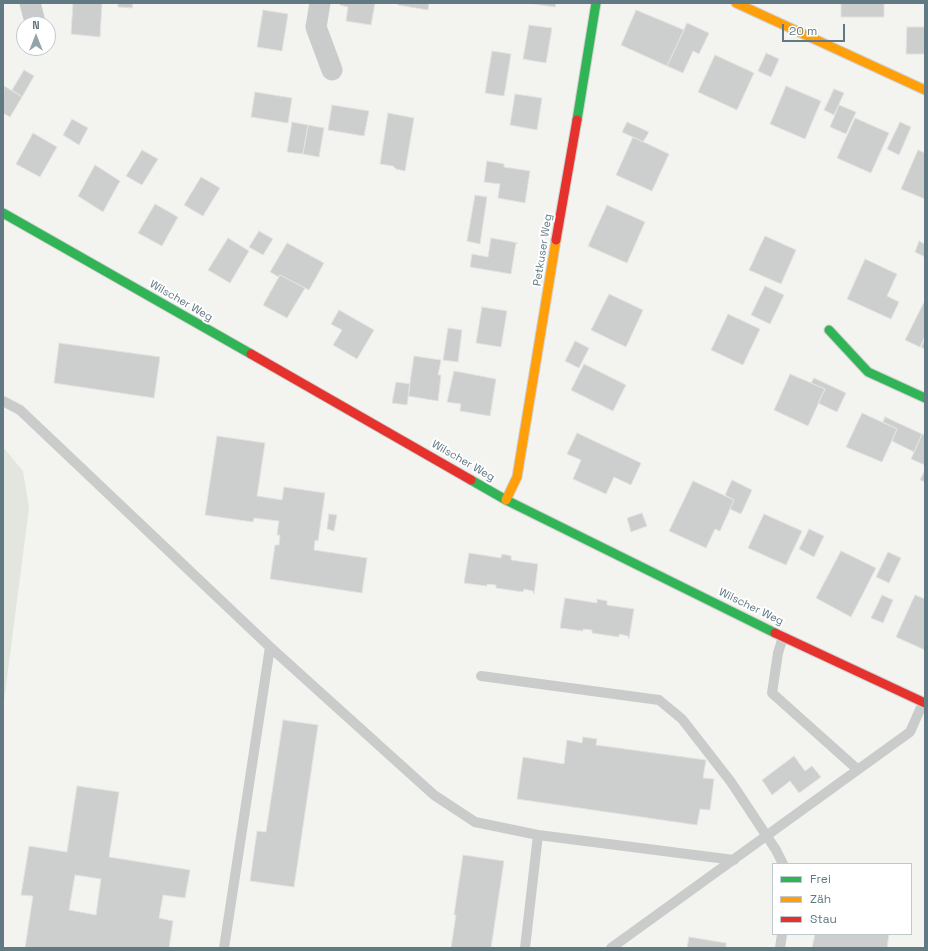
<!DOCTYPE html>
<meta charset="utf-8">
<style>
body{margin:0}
#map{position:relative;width:928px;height:951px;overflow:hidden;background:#f3f3f0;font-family:"Space Grotesk",sans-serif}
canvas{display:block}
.frame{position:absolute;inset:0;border:4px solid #607983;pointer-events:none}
.legend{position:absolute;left:772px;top:863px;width:140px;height:72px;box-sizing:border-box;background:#fff;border:1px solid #bfc9cd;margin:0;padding:5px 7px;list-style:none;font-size:12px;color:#607983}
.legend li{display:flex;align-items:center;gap:8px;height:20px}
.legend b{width:20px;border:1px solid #bfc9cd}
.north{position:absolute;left:16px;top:16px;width:40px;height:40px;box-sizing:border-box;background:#fff;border:1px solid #bfc9cd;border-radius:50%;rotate:0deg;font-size:11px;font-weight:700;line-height:16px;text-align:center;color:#607983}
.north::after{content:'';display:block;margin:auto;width:14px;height:18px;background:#93a4a9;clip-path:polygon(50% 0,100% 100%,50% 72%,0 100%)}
.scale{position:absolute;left:782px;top:24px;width:63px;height:18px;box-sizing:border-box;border:2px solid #607983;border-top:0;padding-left:5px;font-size:12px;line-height:14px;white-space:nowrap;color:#607983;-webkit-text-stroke:3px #fff;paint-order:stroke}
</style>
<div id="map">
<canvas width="928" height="951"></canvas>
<div class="frame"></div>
<ul class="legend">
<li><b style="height:5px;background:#30b455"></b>Frei</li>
<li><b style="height:5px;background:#ff9f0a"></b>Zäh</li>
<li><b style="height:5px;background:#e5322d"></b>Stau</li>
</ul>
<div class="north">N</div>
<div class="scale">20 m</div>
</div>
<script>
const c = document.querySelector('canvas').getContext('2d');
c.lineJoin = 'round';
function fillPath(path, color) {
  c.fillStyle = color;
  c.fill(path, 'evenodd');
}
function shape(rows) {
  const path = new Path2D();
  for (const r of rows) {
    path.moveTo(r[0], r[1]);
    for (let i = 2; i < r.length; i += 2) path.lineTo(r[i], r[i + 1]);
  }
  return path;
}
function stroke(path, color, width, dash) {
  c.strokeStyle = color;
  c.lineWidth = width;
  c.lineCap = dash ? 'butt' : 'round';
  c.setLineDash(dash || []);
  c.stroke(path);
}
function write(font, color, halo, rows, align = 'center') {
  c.font = font + ' "Space Grotesk",sans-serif';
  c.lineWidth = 4;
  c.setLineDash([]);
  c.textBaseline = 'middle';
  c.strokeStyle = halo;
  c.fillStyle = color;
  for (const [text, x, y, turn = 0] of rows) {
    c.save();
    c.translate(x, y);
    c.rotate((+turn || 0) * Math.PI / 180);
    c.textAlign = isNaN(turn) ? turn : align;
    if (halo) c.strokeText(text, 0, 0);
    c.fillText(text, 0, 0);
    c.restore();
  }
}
fillPath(shape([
 [3,447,23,471,29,508,3,709]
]), '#e3e6de');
const building = shape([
 [73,3,102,3,100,37,71,34,73,3],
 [118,3,133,3,132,8,118,7,118,3],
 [340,3,375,3,371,25,346,21,348,7,340,5,340,3],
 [398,3,429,3,428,10,398,5,398,3],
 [527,3,556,3,555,7,527,3],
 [841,3,884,3,884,17,841,17,841,3],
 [263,10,288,14,282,51,257,47,263,10],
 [636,10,684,30,667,66,621,45,636,10],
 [687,23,709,33,699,54,693,51,683,73,667,66,687,23],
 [529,25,552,28,546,63,523,59,529,25],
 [907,27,925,27,925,54,906,54,907,27],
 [492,51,511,54,504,96,485,93,492,51],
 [766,53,779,59,771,77,758,71,766,53],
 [715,55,754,73,737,110,698,92,715,55],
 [24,70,34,76,22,97,12,90,24,70],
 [4,86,22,97,10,117,3,113,4,86],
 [786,86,821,101,805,139,770,124,786,86],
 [834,89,844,93,834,115,824,110,834,89],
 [255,92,292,98,288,123,251,117,255,92],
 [515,94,542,98,537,130,510,125,515,94],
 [332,105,369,111,364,136,328,130,332,105],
 [839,105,856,112,846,134,830,127,839,105],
 [388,113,414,118,405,171,396,169,393,166,380,164,388,113],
 [855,118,889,133,871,173,837,158,855,118],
 [72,119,88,128,79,145,63,135,72,119],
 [292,122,308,125,303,154,287,152,292,122],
 [627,122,649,132,643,142,622,132,627,122],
 [900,122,911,127,899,155,887,149,900,122],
 [308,125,324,128,319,157,303,154,308,125],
 [33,133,57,147,40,177,16,164,33,133],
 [633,137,669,154,652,191,616,175,633,137],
 [142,150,158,159,142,185,126,176,142,150],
 [918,150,925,153,925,199,901,189,918,150],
 [487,161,504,164,504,167,530,171,525,203,498,198,500,184,484,182,487,161],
 [95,165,120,181,103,212,78,196,95,165],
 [201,177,220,188,203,216,184,205,201,177],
 [475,195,487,197,480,244,467,241,475,195],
 [155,204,178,217,162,246,138,233,155,204],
 [607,205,645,222,627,263,588,246,607,205],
 [259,231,273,239,263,255,249,247,259,231],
 [765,236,796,250,781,284,749,270,765,236],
 [228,238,249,251,230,283,208,270,228,238],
 [491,238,518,243,516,243,511,274,470,267,472,254,488,257,491,238],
 [919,241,925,244,925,257,915,252,919,241],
 [287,243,324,263,309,290,280,275,279,277,270,272,287,243],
 [865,259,897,274,887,296,899,302,891,319,847,299,865,259],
 [280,275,305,288,287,318,263,305,280,275],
 [765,286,784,295,770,324,751,315,765,286],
 [609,294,643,310,626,347,591,330,609,294],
 [925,300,925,336,920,347,905,340,925,300],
 [482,307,507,311,501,347,476,343,482,307],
 [339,310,374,330,357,359,333,345,342,330,331,324,339,310],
 [728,314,760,329,743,365,711,350,728,314],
 [448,328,462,330,458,362,443,360,448,328],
 [925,339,925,349,921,347,925,339],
 [575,341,589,348,579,368,565,361,575,341],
 [59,343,160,357,154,398,54,383,59,343],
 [414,356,441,360,438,375,441,375,438,401,408,396,414,356],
 [584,364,626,385,613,411,571,390,584,364],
 [454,371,496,379,490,416,460,411,461,404,447,402,454,371],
 [790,374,825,389,808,426,774,410,790,374],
 [814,378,846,393,837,412,818,403,825,389,811,383,814,378],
 [396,382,410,384,407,405,392,403,396,382],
 [862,413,897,429,882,462,846,447,862,413],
 [885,417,922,434,914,452,892,441,897,429,883,422,885,417],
 [577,433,641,463,631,485,614,477,606,494,573,479,581,460,567,454,577,433],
 [922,434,925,435,925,465,911,459,922,434],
 [217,436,265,443,257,496,282,500,284,487,325,493,318,541,315,540,314,550,367,558,362,593,270,579,275,545,279,545,280,535,277,535,279,521,254,518,253,522,205,515,217,436],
 [925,470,925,482,920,480,925,470],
 [732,480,752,490,741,514,730,509,734,500,725,495,732,480],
 [693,481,734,500,720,531,715,529,706,548,669,531,693,481],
 [642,513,647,526,631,532,627,518,642,513],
 [329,514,337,515,334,531,327,529,329,514],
 [764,514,802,531,786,565,748,548,764,514],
 [809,529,824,536,814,557,799,549,809,529],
 [841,551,876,568,851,617,816,598,841,551],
 [888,552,901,558,889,583,876,577,888,552],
 [469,553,501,558,502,554,511,556,511,560,538,564,534,594,533,591,524,589,523,592,496,588,496,585,487,584,487,586,464,583,469,553],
 [882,595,893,600,883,623,871,618,882,595],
 [915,595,925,599,925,650,896,637,915,595],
 [565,598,597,603,597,599,607,601,607,605,634,609,629,639,628,636,619,634,619,637,592,633,592,630,583,629,583,631,560,628,565,598],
 [283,720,318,725,294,887,250,881,257,831,266,832,283,720],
 [583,737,597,739,596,745,706,760,703,778,714,779,710,810,700,809,697,825,517,799,523,757,564,764,567,740,582,743,583,737],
 [794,756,805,771,812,766,821,777,799,793,790,781,772,795,762,780,794,756],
 [77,786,119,792,109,857,190,870,185,898,163,895,159,918,173,921,169,948,25,948,33,896,21,895,29,846,67,852,77,786],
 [75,875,101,879,96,915,69,910,75,875],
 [463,855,504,861,491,948,451,948,456,915,454,915,463,855],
 [815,934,889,934,887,948,812,948,815,934],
 [689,937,726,943,726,948,687,948,689,937]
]);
fillPath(building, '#cdcfce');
stroke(building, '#e2e2e0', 1);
const fast = shape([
 [577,120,596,3],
 [3,213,251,354],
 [829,330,868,372,925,398],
 [471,480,506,500,775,633]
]);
const slow = shape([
 [736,3,925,90],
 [506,500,517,477,556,240]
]);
const jam = shape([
 [556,240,577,120],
 [251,354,471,480],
 [775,633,925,703]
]);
stroke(fast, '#cfd1d0', 11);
stroke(slow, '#cfd1d0', 11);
stroke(jam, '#cfd1d0', 11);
stroke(shape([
 [3,401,20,410,270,647,434,795,475,822,538,835,734,860],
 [783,637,778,653,772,693,857,769],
 [481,676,659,700,682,719,731,782,776,850,783,864],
 [224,948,270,647],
 [525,948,538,835],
 [611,948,910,732,923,703],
 [780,948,782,934]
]), '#cacccc', 10);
stroke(shape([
 [30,3,34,18],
 [320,3,316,27,332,70]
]), '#cacccc', 21);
stroke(fast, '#30b455', 9);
stroke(slow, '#ff9f0a', 9);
stroke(jam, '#e5322d', 9);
write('11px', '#607983', '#fff', [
 ["Petkuser Weg",543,250,-81],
 ["Wilscher Weg",181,301,30],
 ["Wilscher Weg",463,461,30],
 ["Wilscher Weg",751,607,26]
]);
</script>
